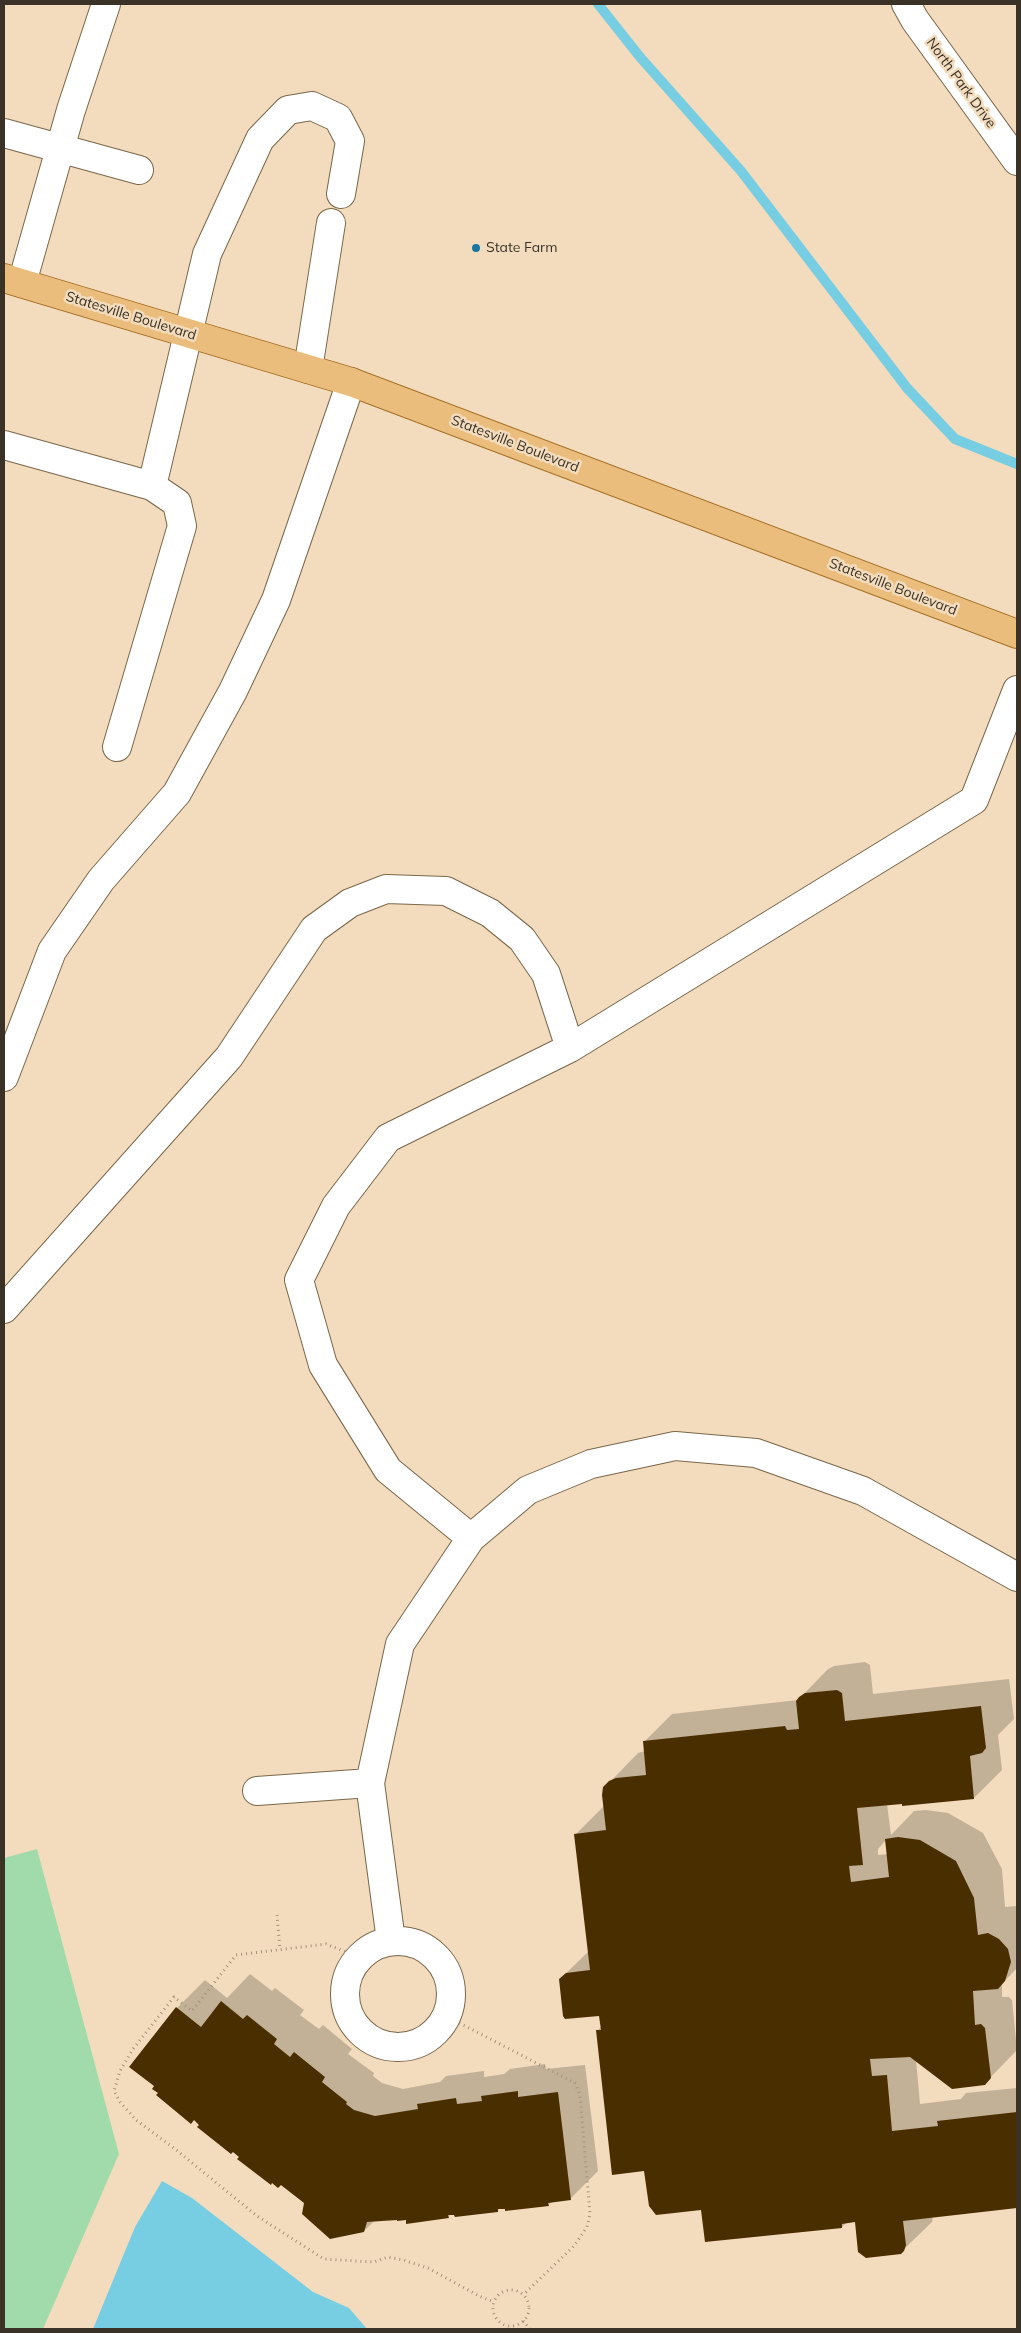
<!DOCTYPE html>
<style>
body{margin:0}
#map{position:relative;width:1021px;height:2333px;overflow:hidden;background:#f3dcbd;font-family:Mulish,sans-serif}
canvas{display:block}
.frame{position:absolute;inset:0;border:5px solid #3a3226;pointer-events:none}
</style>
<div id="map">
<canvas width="1021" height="2333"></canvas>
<div class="frame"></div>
</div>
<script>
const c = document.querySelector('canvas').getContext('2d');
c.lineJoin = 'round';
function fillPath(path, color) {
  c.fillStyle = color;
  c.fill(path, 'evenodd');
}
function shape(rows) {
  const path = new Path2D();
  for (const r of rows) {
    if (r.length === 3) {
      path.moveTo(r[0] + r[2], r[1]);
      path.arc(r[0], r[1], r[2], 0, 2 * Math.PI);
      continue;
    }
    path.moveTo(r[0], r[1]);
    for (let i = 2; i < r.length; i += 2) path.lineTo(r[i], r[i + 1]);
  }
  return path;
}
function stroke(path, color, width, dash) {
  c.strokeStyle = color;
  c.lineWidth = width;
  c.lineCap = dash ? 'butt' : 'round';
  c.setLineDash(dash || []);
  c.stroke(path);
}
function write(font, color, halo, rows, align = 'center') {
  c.font = font + ' Mulish,sans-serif';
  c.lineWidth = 5;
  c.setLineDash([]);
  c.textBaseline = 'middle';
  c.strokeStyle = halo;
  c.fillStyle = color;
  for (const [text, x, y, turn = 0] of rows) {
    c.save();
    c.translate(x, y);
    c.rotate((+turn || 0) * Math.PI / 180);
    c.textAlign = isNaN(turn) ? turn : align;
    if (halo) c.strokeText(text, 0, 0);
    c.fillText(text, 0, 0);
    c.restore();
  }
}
fillPath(shape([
 [37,1849,119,2154,43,2329,4,2329,4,1858]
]), '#a1dbab');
fillPath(shape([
 [162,2181,192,2198,313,2292,349,2308,367,2329,93,2329,135,2227]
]), '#77cde2');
fillPath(shape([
 [865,1662,870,1665,873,1694,1009,1679,1014,1719,998,1735,1002,1770,974,1798,887,1804,891,1835,914,1811,926,1810,948,1813,983,1833,1002,1869,1005,1907,1017,1906,1017,1968,1002,1984,1002,1997,1009,1997,1012,2000,1017,2050,984,2084,916,2060,920,2104,961,2099,966,2093,1017,2088,1017,2207,933,2216,932,2222,903,2250,856,2221,847,2222,842,2227,702,2209,646,2170,597,2031,602,2026,600,2015,560,1979,589,1951,575,1835,604,1806,610,1782,638,1753,645,1751,644,1742,672,1714,798,1700,828,1669,834,1666],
 [886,1840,888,1854,878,1855,878,1849],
 [250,1974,272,1991,275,1988,304,2010,300,2015,319,2029,323,2025,352,2049,348,2054,374,2073,373,2076,382,2083,403,2089,440,2082,446,2076,484,2071,484,2077,504,2074,510,2069,545,2064,546,2069,585,2065,598,2171,570,2199,552,2202,548,2205,500,2208,497,2211,451,2214,448,2217,375,2220,364,2231,305,2203,200,2125,177,2008,205,1980,227,1998]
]), '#0003');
stroke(shape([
 [598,4,640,57,741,171,907,388,955,439,1017,464]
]), '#77cde2', 10);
fillPath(shape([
 [837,1690,842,1693,845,1721,981,1706,986,1748,982,1753,970,1756,974,1799,902,1806,902,1804,857,1808,863,1865,849,1866,851,1882,889,1877,885,1839,898,1837,920,1840,956,1861,974,1898,978,1935,988,1933,999,1939,1008,1949,1011,1962,1005,1981,998,1989,973,1991,975,2025,981,2024,985,2028,991,2078,985,2085,952,2089,910,2057,870,2059,872,2076,887,2075,892,2131,938,2126,937,2121,1017,2112,1017,2208,903,2221,906,2245,904,2251,901,2254,866,2258,858,2252,855,2222,842,2224,842,2228,705,2242,701,2210,656,2215,649,2206,644,2171,612,2175,596,2030,601,2030,599,2016,565,2019,563,2016,559,1979,566,1973,590,1970,574,1834,606,1830,602,1795,603,1787,609,1781,616,1778,646,1775,643,1741,785,1726,787,1730,799,1729,796,1701,799,1697,805,1693],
 [221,2001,243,2019,247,2015,277,2039,274,2044,290,2057,294,2052,325,2077,322,2082,347,2102,346,2104,354,2110,375,2116,418,2109,417,2104,456,2098,457,2104,482,2101,481,2096,518,2091,518,2097,558,2092,571,2200,548,2203,549,2206,505,2211,505,2209,498,2209,498,2212,455,2217,454,2215,448,2215,449,2218,406,2224,406,2220,397,2221,397,2220,367,2222,364,2232,330,2239,302,2214,304,2203,281,2185,278,2188,272,2183,271,2185,237,2159,239,2157,233,2152,231,2154,197,2127,199,2125,194,2120,191,2124,156,2095,158,2093,152,2089,154,2086,129,2067,176,2007,201,2027]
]), '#492e00');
const minor = shape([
 [906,4,915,20,1017,161],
 [4,133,139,170],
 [22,283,71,110,106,4],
 [308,369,331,223],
 [4,445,152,486,177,503,182,526,117,747],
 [152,486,207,254,260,139,288,110,312,106,338,118,350,141,341,194],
 [4,1077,52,951,101,880,177,793,233,691,276,600,351,382],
 [4,1309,229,1057,314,929,350,903,386,889,446,891,490,913,522,939,546,974,570,1048],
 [471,1538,528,1490,591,1464,675,1446,756,1453,863,1491,1017,1577],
 [257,1791,370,1783],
 [398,1994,53],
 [391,1941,370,1783,400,1644,471,1538,388,1470,323,1365,299,1280,336,1206,388,1138,570,1048,974,800,1017,690]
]);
const major = shape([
 [4,278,351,382,1017,634]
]);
stroke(minor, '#7a664a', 30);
stroke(major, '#a57026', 30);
stroke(shape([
 [277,1915,280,1950],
 [359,1957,326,1944,236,1955,192,2011,174,1997,133,2049,120,2071,114,2091,120,2102,136,2120,175,2149,257,2216,324,2259,374,2262,388,2257,403,2260,428,2268,479,2296,494,2302],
 [446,2016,575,2083,580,2095,590,2214,587,2227,574,2246,523,2295],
 [511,2308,18],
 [523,2321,530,2329]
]), '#a2927b', 3, [1, 4]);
stroke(minor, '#fff', 28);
stroke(major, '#ebbd7d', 28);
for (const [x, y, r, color] of [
 [476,248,5,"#1975a3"]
]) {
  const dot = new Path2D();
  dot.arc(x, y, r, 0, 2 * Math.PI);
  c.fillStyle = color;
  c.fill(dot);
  stroke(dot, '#f3dcbd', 2);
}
write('14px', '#3a3226', '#f3dcbd', [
 ["North Park Drive",961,83,54],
 ["Statesville Boulevard",131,316,17],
 ["Statesville Boulevard",515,444,21],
 ["Statesville Boulevard",893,587,21]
]);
write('14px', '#3a3226', '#f3dcbd', [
 ["State Farm",486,248]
], 'left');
</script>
